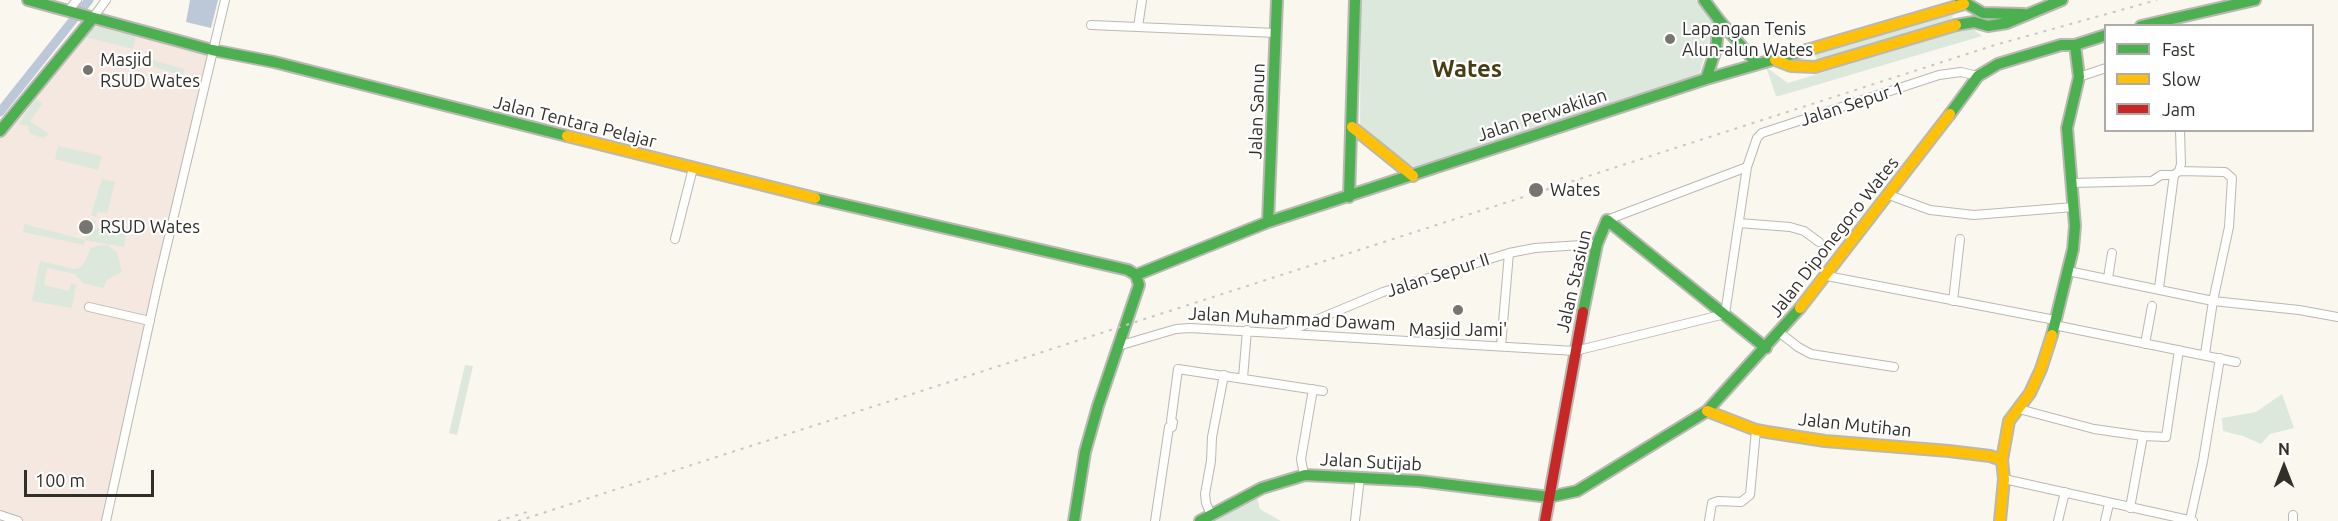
<!DOCTYPE html>
<style>
body{margin:0}
#map{position:relative;width:2338px;height:521px;overflow:hidden;background:#faf7ef;font-family:Ubuntu,sans-serif}
canvas{display:block}
.legend{position:absolute;left:2104px;top:24px;width:210px;height:108px;box-sizing:border-box;background:#fff;border:2px solid #adacaa;margin:0;padding:8px 10px;list-style:none;font-size:18px;color:#312f2a}
.legend li{display:flex;align-items:center;gap:12px;height:30px}
.legend b{width:30px;border:2px solid #adacaa}
.north{position:absolute;left:2254px;top:437px;width:60px;height:60px;-webkit-text-stroke:4px #fff;paint-order:stroke;rotate:0deg;font-size:16px;font-weight:700;line-height:24px;text-align:center;color:#312f2a}
.north::after{content:'';display:block;margin:auto;width:21px;height:27px;background:#312f2a;clip-path:polygon(50% 0,100% 100%,50% 72%,0 100%)}
.scale{position:absolute;left:24px;top:470px;width:130px;height:27px;box-sizing:border-box;border:3px solid #312f2a;border-top:0;padding-left:8px;font-size:18px;line-height:21px;white-space:nowrap;color:#312f2a;-webkit-text-stroke:4px #fff;paint-order:stroke}
</style>
<div id="map">
<canvas width="2338" height="521"></canvas>
<ul class="legend">
<li><b style="height:8px;background:#4caf50"></b>Fast</li>
<li><b style="height:8px;background:#ffc107"></b>Slow</li>
<li><b style="height:8px;background:#c62828"></b>Jam</li>
</ul>
<div class="north">N</div>
<div class="scale">100 m</div>
</div>
<script>
const c = document.querySelector('canvas').getContext('2d');
c.lineJoin = 'round';
function fillPath(path, color) {
  c.fillStyle = color;
  c.fill(path, 'evenodd');
}
function shape(rows) {
  const path = new Path2D();
  for (const r of rows) {
    path.moveTo(r[0], r[1]);
    for (let i = 2; i < r.length; i += 2) path.lineTo(r[i], r[i + 1]);
  }
  return path;
}
function stroke(path, color, width, dash) {
  c.strokeStyle = color;
  c.lineWidth = width;
  c.lineCap = dash ? 'butt' : 'round';
  c.setLineDash(dash || []);
  c.stroke(path);
}
function write(font, color, halo, rows, align = 'center') {
  c.font = font + ' Ubuntu,sans-serif';
  c.lineWidth = 4.5;
  c.setLineDash([]);
  c.textBaseline = 'middle';
  c.strokeStyle = halo;
  c.fillStyle = color;
  for (const [text, x, y, turn = 0] of rows) {
    c.save();
    c.translate(x, y);
    c.rotate((+turn || 0) * Math.PI / 180);
    c.textAlign = isNaN(turn) ? turn : align;
    if (halo) c.strokeText(text, 0, 0);
    c.fillText(text, 0, 0);
    c.restore();
  }
}
fillPath(shape([
 [101,23,211,49,107,521,0,521,0,137,89,29]
]), '#f4e8e0');
fillPath(shape([
 [1361,0,1696,0,1714,23,1699,75,1414,167,1360,128],
 [1948,11,1954,14,1951,20,1820,61,1815,56,1818,50],
 [102,26,136,34,133,49,85,37,90,30],
 [1971,27,1982,36,1779,96,1776,96,1766,67,1788,83],
 [142,57,184,69,184,74,181,75,141,63],
 [37,99,42,104,30,121,49,134,43,138,30,134,28,126,19,124,31,105],
 [58,146,102,156,98,170,55,159],
 [102,179,115,182,107,213,98,212,96,217,91,215],
 [90,219,96,221,95,228,104,230,106,223,113,225,110,231,126,234,124,247,85,240,84,245,23,232,24,224,85,240],
 [107,245,117,252,122,272,107,280,103,288,83,283,75,274,47,268,44,285,69,291,71,284,76,285,72,308,32,301,40,261,73,269,80,268,86,260,90,249,97,246],
 [465,365,473,366,457,435,449,433],
 [2282,394,2294,428,2270,434,2261,444,2243,436,2223,431,2222,418,2256,412],
 [1257,497,1260,509,1281,521,1215,521]
]), '#dbe8db');
fillPath(shape([
 [190,0,218,0,211,28,186,22]
]), '#bcc7d7');
stroke(shape([
 [0,112,89,0]
]), '#bcc7d7', 9);
const street = shape([
 [68,11,77,0],
 [92,19,106,0],
 [1091,25,1276,33],
 [1138,27,1142,0],
 [2079,77,2106,68],
 [2179,171,2225,172,2232,178,2229,227,2213,301,2205,354],
 [2072,183,2152,181,2161,175,2174,175,2179,171,2181,164,2180,130],
 [1889,195,1930,210,1974,215,2074,207],
 [1607,220,1747,167],
 [1739,223,1790,227,1804,231,1819,242],
 [675,239,693,168],
 [2068,271,2213,301,2299,310,2338,317],
 [1827,276,2055,320],
 [2108,278,2112,253],
 [2159,288,2174,175],
 [1953,301,1960,239],
 [89,307,150,321],
 [2054,325,2236,362],
 [1287,332,1383,292,1509,253,1535,248,1597,244],
 [1780,333,1798,347,1811,354,1894,367],
 [2145,344,2152,306],
 [1118,346,1176,329,1190,328,1575,351,1725,314,1747,167,1757,138,1762,133,1939,75,1961,72,1978,76],
 [1501,346,1509,253],
 [1243,378,1247,330],
 [2019,409,2094,429,2143,436],
 [1304,475,1301,459,1313,389],
 [2004,479,2193,521],
 [2130,508,2143,436,2166,437,2179,350],
 [0,515,18,521],
 [1211,515,1206,503,1205,494,1211,461,1212,437,1224,375],
 [2190,520,2203,461,2220,358],
 [106,521,158,283,225,0],
 [1155,521,1169,427,1172,427,1173,422,1171,421,1178,369,1323,391],
 [1355,521,1360,477],
 [1709,521,1712,503,1718,501,1741,502,1750,495,1756,430],
 [2058,521,2065,492],
 [2105,521,2109,504],
 [2293,521,2293,515]
]);
const fast = shape([
 [28,0,212,50,274,62,567,136],
 [1704,0,1719,20,1716,49,1706,79],
 [1960,0,1983,13,2024,14],
 [1719,20,1757,64],
 [1956,25,1974,22,1988,26,2007,23,2062,0],
 [2141,26,2255,0],
 [1950,114,1978,76,1998,64,2061,45,2075,45,2106,35],
 [0,131,92,19],
 [1349,197,1355,0],
 [815,198,1128,270,1136,275,1139,285,1098,406,1085,452,1074,521],
 [1268,222,1277,0],
 [1136,275,1268,222,1706,79,1807,50],
 [1583,312,1597,244,1607,220,1766,348],
 [2052,335,2073,249,2075,226,2067,128,2079,77,2075,45],
 [1200,521,1262,488,1305,475,1419,481,1549,497,1577,491,1707,411,1800,308]
]);
const slow = shape([
 [1807,50,1964,4],
 [1775,60,1791,66,1815,67,1956,25],
 [1352,127,1413,176],
 [567,136,815,198],
 [1800,308,1950,114],
 [1707,411,1756,430,1767,432,1825,441,1949,451,1990,456,2002,460],
 [2000,521,2004,479,2002,460,2009,421,2030,393,2041,369,2052,335]
]);
const jam = shape([
 [1545,521,1583,312]
]);
stroke(street, '#bab8b2', 10);
stroke(fast, '#bab8b2', 14);
stroke(slow, '#bab8b2', 14);
stroke(jam, '#bab8b2', 14);
stroke(street, '#fefefd', 8);
stroke(fast, '#4caf50', 10);
stroke(slow, '#ffc107', 10);
stroke(jam, '#c62828', 10);
stroke(shape([
 [498,521,527,512],
 [518,521,1995,45,2157,0]
]), '#c9c7c5', 2, [3, 6]);
for (const [x, y, r, color] of [
 [1670,39,6,"#77756f"],
 [88,70,6,"#77756f"],
 [1536,190,8,"#77756f"],
 [86,227,8,"#77756f"],
 [1458,310,6,"#77756f"]
]) {
  const dot = new Path2D();
  dot.arc(x, y, r, 0, 2 * Math.PI);
  c.fillStyle = color;
  c.fill(dot);
  stroke(dot, '#fff', 2);
}
write('18px', '#312f2a', '#fff', [
 ["Lapangan Tenis",1682,29],
 ["Alun-alun Wates",1682,50],
 ["Masjid",100,60],
 ["RSUD Wates",100,81],
 ["Wates",1550,190],
 ["RSUD Wates",100,227],
 ["Masjid Jami'",1458,330,"center"]
], 'left');
write('18px', '#312f2a', '#fff', [
 ["Jalan Sepur 1",1852,104,-18],
 ["Jalan Sanun",1257,111,-88],
 ["Jalan Perwakilan",1542,115,-18],
 ["Jalan Tentara Pelajar",575,122,14],
 ["Jalan Diponegoro Wates",1834,237,-52],
 ["Jalan Sepur II",1438,275,-18],
 ["Jalan Stasiun",1574,281,-77],
 ["Jalan Muhammad Dawam",1292,319,3],
 ["Jalan Mutihan",1855,425,6],
 ["Jalan Sutijab",1371,462,3]
]);
write('bold 24px', '#473d14', '#fff', [
 ["Wates",1467,69]
]);
</script>
